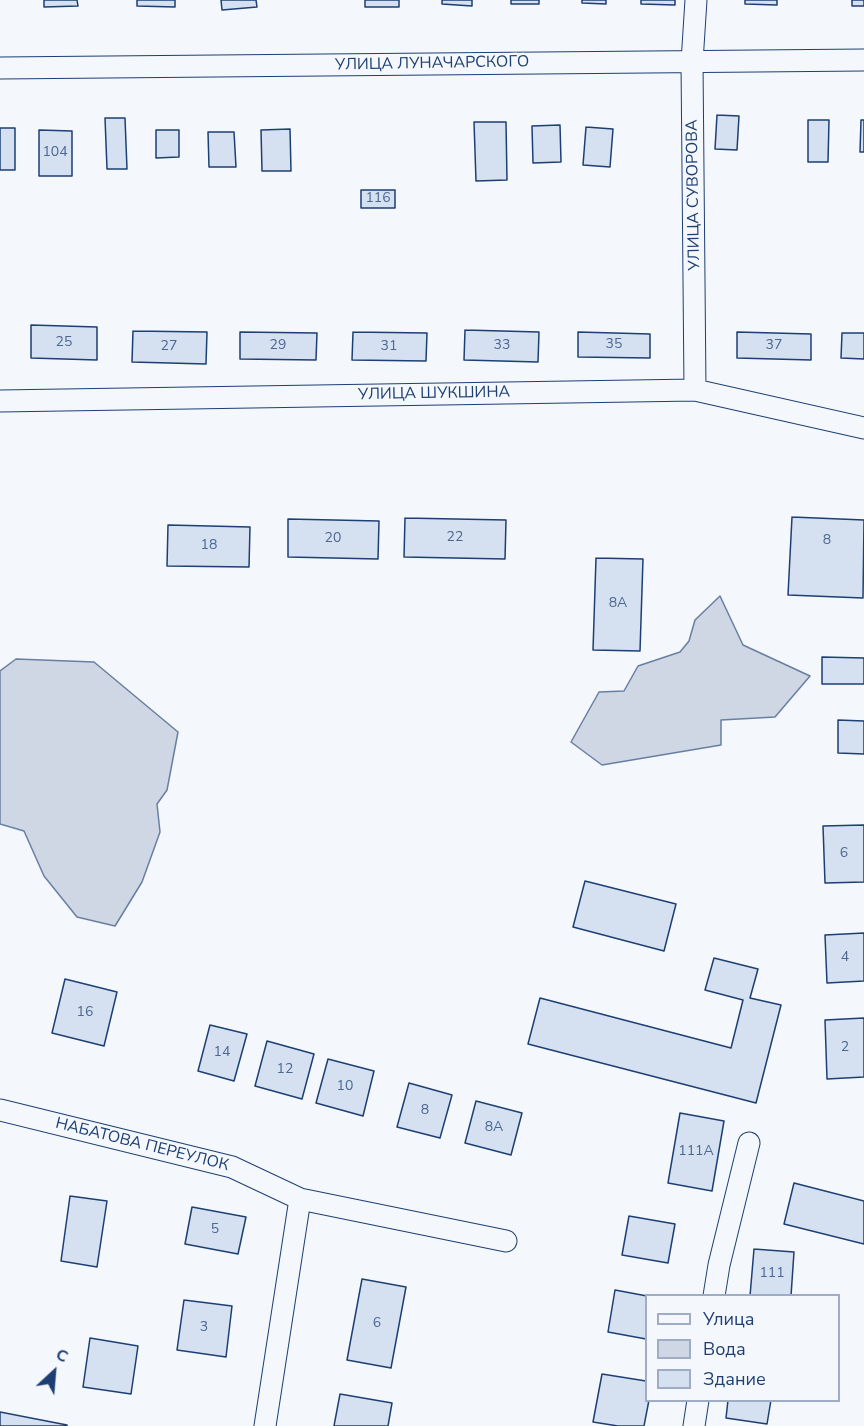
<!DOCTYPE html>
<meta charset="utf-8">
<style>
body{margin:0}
#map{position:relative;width:864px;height:1426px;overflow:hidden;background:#f4f7fb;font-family:"Nunito Sans",sans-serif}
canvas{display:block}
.legend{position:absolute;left:645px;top:1294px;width:195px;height:108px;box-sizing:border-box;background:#f4f7fb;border:2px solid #9eadc5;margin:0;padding:8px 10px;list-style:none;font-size:18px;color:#1d3f73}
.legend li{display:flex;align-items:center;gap:12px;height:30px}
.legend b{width:30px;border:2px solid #9eadc5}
.north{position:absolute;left:24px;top:1342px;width:60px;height:60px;-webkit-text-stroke:4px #f4f7fb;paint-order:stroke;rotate:26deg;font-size:16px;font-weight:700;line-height:24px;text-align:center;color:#1d3f73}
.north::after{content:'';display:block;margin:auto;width:21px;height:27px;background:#1d3f73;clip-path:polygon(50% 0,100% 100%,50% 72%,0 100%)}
</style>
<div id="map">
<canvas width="864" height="1426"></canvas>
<ul class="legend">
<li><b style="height:8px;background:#f4f7fb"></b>Улица</li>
<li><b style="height:16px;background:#cfd7e4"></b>Вода</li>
<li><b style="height:16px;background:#d5e0f0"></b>Здание</li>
</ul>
<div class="north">С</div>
</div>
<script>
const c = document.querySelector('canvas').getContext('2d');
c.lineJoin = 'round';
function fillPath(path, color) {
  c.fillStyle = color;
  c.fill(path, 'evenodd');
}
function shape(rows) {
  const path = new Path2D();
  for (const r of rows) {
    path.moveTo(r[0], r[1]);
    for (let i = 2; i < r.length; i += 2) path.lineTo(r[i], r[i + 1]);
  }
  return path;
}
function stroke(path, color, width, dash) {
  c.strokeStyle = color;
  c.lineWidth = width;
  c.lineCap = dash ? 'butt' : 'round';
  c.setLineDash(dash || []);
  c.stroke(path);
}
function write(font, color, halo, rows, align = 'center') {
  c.font = font + ' "Nunito Sans",sans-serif';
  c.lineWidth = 4.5;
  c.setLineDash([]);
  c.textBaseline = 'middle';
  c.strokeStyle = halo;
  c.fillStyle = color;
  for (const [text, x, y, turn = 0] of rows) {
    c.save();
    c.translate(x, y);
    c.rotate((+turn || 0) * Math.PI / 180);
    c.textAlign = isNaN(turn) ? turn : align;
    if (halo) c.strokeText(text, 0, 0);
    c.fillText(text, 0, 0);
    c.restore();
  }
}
const water = shape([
 [720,596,743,645,810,676,775,717,721,720,721,745,602,765,571,742,599,692,624,691,638,666,680,652,689,641,695,620,720,596],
 [16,659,94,662,178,732,167,790,157,804,160,832,142,882,115,926,77,917,44,876,24,831,0,824,0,671,16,659]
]);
fillPath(water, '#cfd7e4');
stroke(water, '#687fa3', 1.5);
const building = shape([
 [44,0,77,0,78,6,44,7,44,0],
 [137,0,175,0,175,7,137,6,137,0],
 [221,0,256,0,257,7,222,10,221,0],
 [365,0,399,0,399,7,365,7,365,0],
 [442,0,472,0,472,6,442,4,442,0],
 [511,0,539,0,539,4,511,4,511,0],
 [582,0,606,0,606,4,582,3,582,0],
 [641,0,675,0,675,5,641,4,641,0],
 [745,0,777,0,777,5,745,4,745,0],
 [852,0,864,0,864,6,852,6,852,0],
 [717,115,739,116,737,150,715,149,717,115],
 [105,118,125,118,127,169,107,169,105,118],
 [808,120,829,120,828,162,808,162,808,120],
 [861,120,864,120,864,152,860,152,861,120],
 [474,122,506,122,507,180,476,181,474,122],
 [560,125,561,162,533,163,532,126,560,125],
 [586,127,613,129,610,167,583,165,586,127],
 [0,128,15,128,15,170,0,170,0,128],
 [290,129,291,171,262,171,261,130,290,129],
 [39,130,72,131,72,176,39,176,39,130],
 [156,130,179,130,179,157,156,158,156,130],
 [208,132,234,132,236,167,209,167,208,132],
 [361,190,395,190,395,208,361,208,361,190],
 [31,325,97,327,97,360,31,358,31,325],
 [465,330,539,332,538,362,464,360,465,330],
 [133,331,207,332,206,364,132,362,133,331],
 [240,332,317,333,316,360,240,359,240,332],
 [353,332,427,333,426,361,352,360,353,332],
 [578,332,650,334,650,358,578,357,578,332],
 [737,332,811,334,811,360,737,358,737,332],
 [842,333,864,333,864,359,841,358,842,333],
 [792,517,864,520,863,598,788,595,792,517],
 [405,518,506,520,505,559,404,557,405,518],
 [288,519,379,521,378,559,288,557,288,519],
 [168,525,250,527,249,567,167,566,168,525],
 [596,558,643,559,640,651,593,650,596,558],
 [822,657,864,658,864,684,822,684,822,657],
 [838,720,864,721,864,754,838,753,838,720],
 [864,825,864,882,825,883,823,826,864,825],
 [585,881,676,904,664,951,573,927,585,881],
 [864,933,864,981,827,983,825,935,864,933],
 [714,958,758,969,750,998,781,1005,756,1103,528,1044,540,998,731,1048,743,1000,705,990,714,958],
 [65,979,117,992,104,1046,52,1033,65,979],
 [864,1018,864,1077,827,1079,825,1020,864,1018],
 [210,1025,247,1034,234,1081,198,1071,210,1025],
 [267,1041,314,1054,302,1099,255,1086,267,1041],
 [328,1059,374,1071,363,1116,316,1103,328,1059],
 [409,1083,452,1095,440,1138,397,1127,409,1083],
 [476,1101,522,1113,511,1155,465,1143,476,1101],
 [680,1113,724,1121,712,1191,668,1183,680,1113],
 [794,1183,864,1201,864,1244,784,1224,794,1183],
 [70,1196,107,1201,97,1267,61,1261,70,1196],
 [192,1207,246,1217,238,1254,185,1244,192,1207],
 [629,1216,675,1224,668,1263,622,1255,629,1216],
 [754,1249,794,1252,791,1296,750,1296,754,1249],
 [362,1279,406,1287,391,1368,347,1360,362,1279],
 [615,1290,647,1296,646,1339,608,1332,615,1290],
 [184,1300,232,1306,226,1357,177,1350,184,1300],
 [90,1338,138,1346,131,1394,83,1387,90,1338],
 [602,1374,646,1381,646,1400,649,1400,644,1426,618,1426,593,1422,602,1374],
 [340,1394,392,1403,388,1426,334,1426,340,1394],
 [728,1400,771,1400,767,1424,726,1418,728,1400],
 [0,1412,67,1425,67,1426,0,1426,0,1412]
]);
fillPath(building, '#d5e0f0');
stroke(building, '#1d3f73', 1.5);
const minor = shape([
 [0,68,864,60],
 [695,390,692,62,696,0],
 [0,401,695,390,864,428],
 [0,1110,232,1167,300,1199,265,1426],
 [300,1199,506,1241],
 [714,1296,719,1265,749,1143],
 [694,1426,698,1400]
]);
stroke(minor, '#1d3f73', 23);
stroke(minor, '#f4f7fb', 21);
write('14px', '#4b6792', null, [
 ["104",55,153],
 ["116",378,199],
 ["25",64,343],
 ["35",614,345],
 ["29",278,346],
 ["33",502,346],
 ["37",774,346],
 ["27",169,347],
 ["31",389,347],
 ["22",455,538],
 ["20",333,539],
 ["8",827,541],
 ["18",209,546],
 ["8А",618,604],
 ["6",844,854],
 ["4",845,958],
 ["16",85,1013],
 ["2",845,1048],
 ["14",222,1053],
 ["12",285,1070],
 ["10",345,1087],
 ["8",425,1111],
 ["8А",494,1128],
 ["111А",696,1152],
 ["5",215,1230],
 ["111",772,1274],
 ["6",377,1324],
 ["3",204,1328]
]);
write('16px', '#1d3f73', '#f4f7fb', [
 ["УЛИЦА ЛУНАЧАРСКОГО",432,64,-1],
 ["УЛИЦА СУВОРОВА",694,195,-91],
 ["УЛИЦА ШУКШИНА",434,394,-1],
 ["НАБАТОВА ПЕРЕУЛОК",142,1145,14]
]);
</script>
